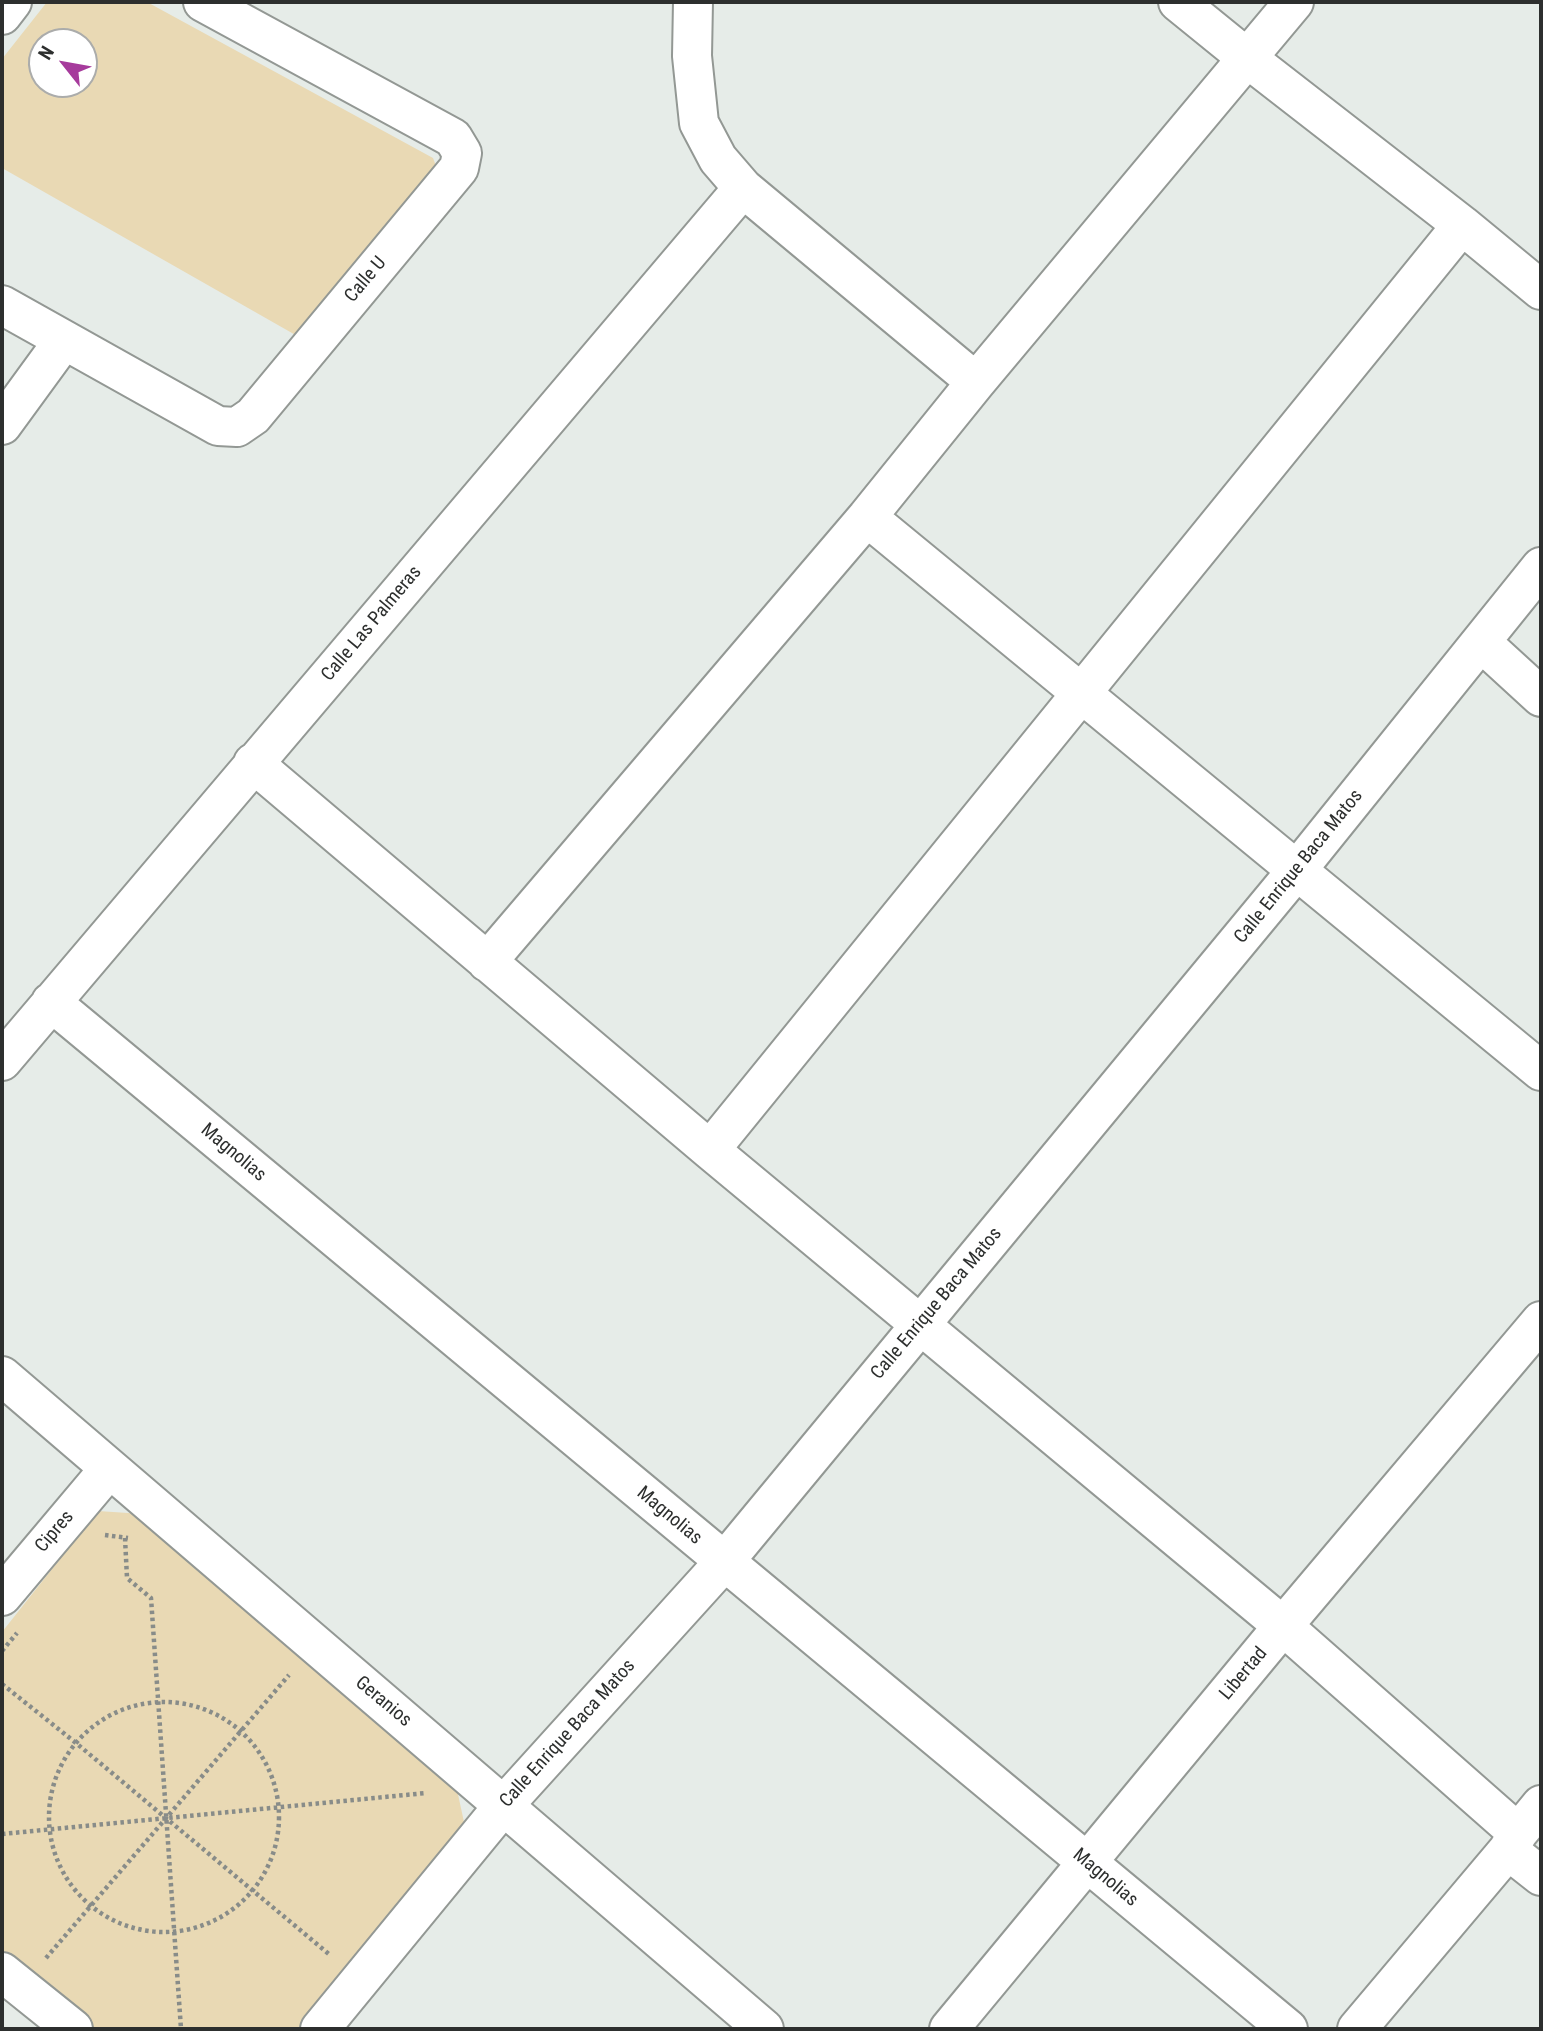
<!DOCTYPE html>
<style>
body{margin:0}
#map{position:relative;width:1543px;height:2031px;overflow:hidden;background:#e6ece8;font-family:"Roboto Condensed",sans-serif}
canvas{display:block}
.frame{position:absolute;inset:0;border:4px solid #2d2f2e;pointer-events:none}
.north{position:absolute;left:28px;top:28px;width:70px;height:70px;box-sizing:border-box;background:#fff;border:2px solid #abacab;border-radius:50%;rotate:301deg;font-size:19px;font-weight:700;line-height:28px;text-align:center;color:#2d2f2e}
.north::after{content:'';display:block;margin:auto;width:24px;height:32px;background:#a63b9c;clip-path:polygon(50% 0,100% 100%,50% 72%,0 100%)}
</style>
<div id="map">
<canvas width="1543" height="2031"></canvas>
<div class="frame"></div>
<div class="north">N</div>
</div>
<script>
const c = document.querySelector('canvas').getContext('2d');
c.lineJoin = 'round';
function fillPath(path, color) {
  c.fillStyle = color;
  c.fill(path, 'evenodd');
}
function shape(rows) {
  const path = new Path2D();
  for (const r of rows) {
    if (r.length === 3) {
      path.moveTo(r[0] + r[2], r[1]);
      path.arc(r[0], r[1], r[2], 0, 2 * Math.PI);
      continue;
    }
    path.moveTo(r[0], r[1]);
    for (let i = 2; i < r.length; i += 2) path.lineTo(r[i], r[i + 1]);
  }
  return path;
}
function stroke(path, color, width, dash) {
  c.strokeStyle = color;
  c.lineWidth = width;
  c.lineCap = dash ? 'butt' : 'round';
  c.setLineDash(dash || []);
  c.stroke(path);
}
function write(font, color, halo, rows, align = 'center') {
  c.font = font + ' "Roboto Condensed",sans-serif';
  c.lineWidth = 7;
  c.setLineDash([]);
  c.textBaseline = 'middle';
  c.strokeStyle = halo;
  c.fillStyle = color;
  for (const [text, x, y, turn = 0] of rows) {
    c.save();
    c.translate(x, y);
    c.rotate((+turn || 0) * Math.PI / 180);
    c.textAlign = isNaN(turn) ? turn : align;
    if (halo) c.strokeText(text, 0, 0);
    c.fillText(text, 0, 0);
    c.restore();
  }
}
fillPath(shape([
 [47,2,147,2,433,158,439,174,299,337,2,168,2,59],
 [42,42,84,42,84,84,42,84],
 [98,1511,143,1514,456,1785,467,1836,304,2029,93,2029,2,1957,2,1632]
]), '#e9d9b4');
const street = shape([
 [693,2,692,56,699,123,718,159,743,188,976,382],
 [1178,2,1247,58,1462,225,1541,290],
 [2,305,218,426,237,427,253,416,459,168,462,153,453,138,203,2],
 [2,425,64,340],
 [867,517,1541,1071],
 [1481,642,1541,697],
 [253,763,710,1150,1283,1626,1518,1833],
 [487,962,867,517,976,382,1294,2],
 [51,1002,1288,2029],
 [2,1061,743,188],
 [710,1150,1462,225],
 [2,1376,764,2029],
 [2,1596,109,1469],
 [1508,1850,1541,1876],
 [2,1972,73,2029],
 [320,2029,504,1805,724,1562,1297,870,1541,567],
 [949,2029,1283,1626,1541,1321],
 [1357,2029,1508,1850,1518,1833,1541,1805]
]);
const secondary = shape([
 [2,15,12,2]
]);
stroke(street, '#939894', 42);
stroke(secondary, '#939894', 42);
stroke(shape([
 [105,1535,128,1538],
 [125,1538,127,1578,151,1598,181,2029],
 [2,1651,17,1633],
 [2,1684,76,1743,330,1955],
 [164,1817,115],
 [2,1834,426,1793],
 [46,1958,289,1675]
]), '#888c89', 4.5, [3.5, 3.5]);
stroke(street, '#fff', 38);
stroke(secondary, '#fff', 38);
write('19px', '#2d2f2e', '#fff', [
 ["Calle U",366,280,-50],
 ["Calle Las Palmeras",372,624,-50],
 ["Calle Enrique Baca Matos",1299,867,-51],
 ["Magnolias",233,1153,40],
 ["Calle Enrique Baca Matos",937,1304,-50],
 ["Magnolias",669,1516,40],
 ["Cipres",55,1532,-50],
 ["Libertad",1244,1674,-50],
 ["Geranios",383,1702,40],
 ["Calle Enrique Baca Matos",568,1734,-48],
 ["Magnolias",1105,1878,40]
]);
</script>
